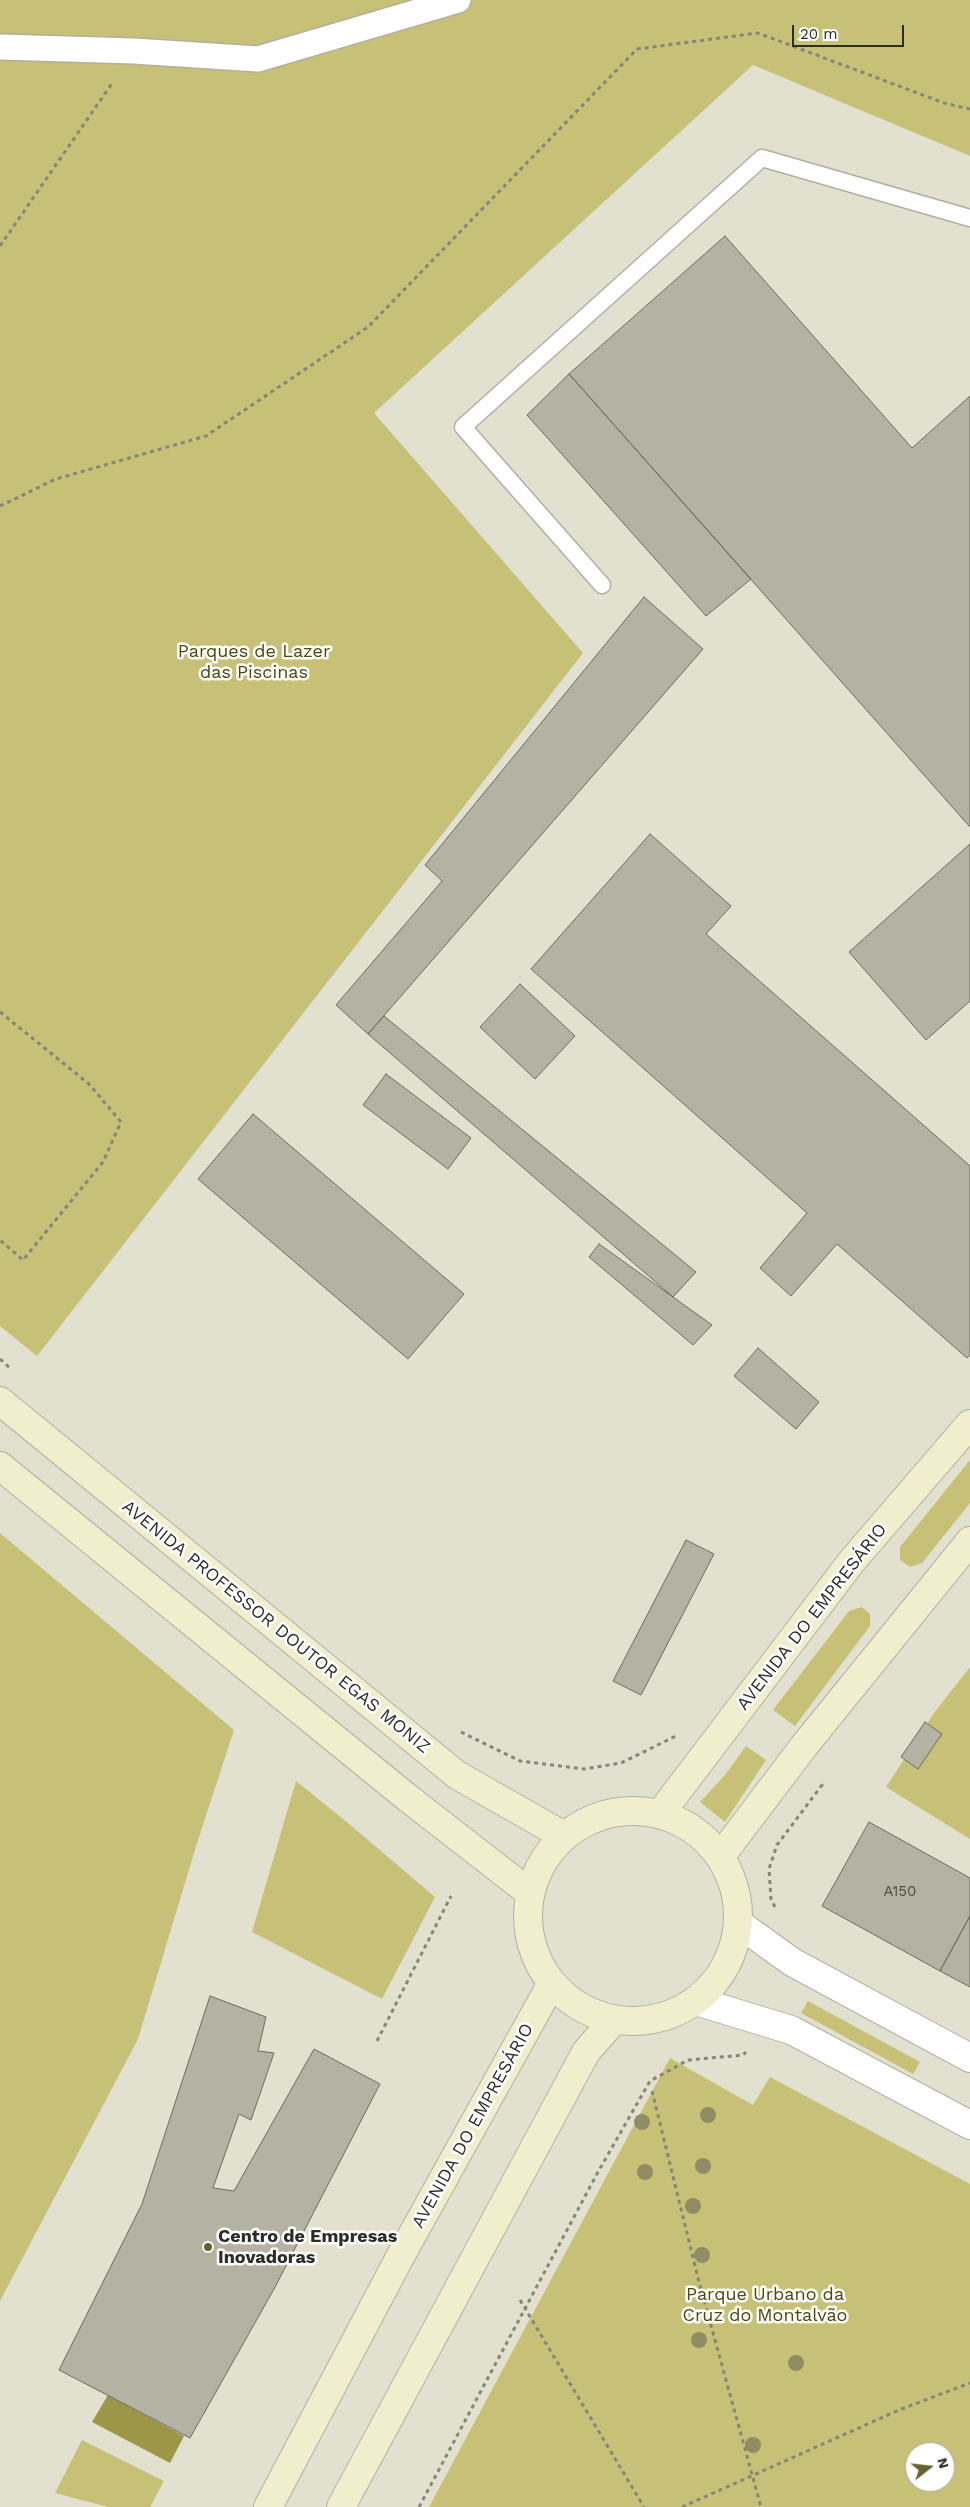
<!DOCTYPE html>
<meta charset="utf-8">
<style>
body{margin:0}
#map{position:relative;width:970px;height:2507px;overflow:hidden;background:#e2e1d0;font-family:"Work Sans",sans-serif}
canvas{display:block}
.north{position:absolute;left:905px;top:2442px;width:50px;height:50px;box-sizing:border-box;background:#fff;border:1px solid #ababa9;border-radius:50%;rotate:74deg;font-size:14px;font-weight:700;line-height:20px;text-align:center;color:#2d2d27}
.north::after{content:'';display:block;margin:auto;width:18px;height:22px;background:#65622e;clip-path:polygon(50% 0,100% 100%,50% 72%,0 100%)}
.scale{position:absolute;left:792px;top:25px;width:112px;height:22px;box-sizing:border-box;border:2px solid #2d2d27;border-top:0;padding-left:6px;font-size:15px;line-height:18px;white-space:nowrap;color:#2d2d27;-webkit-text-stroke:4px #fff;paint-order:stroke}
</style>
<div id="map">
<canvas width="970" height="2507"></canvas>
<div class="north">N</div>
<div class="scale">20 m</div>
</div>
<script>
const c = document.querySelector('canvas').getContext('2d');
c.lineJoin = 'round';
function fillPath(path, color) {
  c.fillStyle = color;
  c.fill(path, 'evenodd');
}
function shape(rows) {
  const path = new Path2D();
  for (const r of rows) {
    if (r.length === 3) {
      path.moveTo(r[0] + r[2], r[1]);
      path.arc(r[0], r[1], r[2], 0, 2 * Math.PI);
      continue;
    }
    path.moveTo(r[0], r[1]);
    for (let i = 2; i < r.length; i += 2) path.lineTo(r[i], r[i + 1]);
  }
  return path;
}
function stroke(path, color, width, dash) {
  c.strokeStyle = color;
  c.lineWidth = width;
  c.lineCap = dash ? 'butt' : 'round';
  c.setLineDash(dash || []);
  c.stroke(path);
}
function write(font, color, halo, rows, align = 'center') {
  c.font = font + ' "Work Sans",sans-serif';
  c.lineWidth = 5;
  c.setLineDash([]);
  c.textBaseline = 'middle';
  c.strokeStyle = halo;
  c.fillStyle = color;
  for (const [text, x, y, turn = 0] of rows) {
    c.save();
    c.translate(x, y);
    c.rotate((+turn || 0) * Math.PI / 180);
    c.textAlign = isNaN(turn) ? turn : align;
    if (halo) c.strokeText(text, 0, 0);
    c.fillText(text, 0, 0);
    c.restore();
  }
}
fillPath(shape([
 [0,0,970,0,970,156,753,65,374,413,583,653,37,1356,0,1326],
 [970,1460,970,1503,922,1563,910,1567,900,1560,900,1547],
 [0,1533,234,1730,197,1843,138,2039,0,2301],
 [862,1607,870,1614,870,1626,795,1726,773,1710,849,1611],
 [970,1667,970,1839,886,1787,934,1713],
 [746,1746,766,1760,725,1822,700,1802,725,1775],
 [296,1781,348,1823,435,1897,382,1999,252,1932],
 [808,2001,920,2062,913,2074,801,2013],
 [670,2058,753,2105,770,2077,970,2184,970,2507,429,2507],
 [915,2452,945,2452,945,2482,915,2482],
 [82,2440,164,2481,150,2507,108,2507,55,2493]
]), '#c6c176');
fillPath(shape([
 [108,2395,184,2436,170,2463,92,2422]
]), '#9c9649');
const building = shape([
 [725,236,912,448,970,396,970,827,569,374,725,236],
 [569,374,751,579,706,616,527,415,569,374],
 [644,597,703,649,368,1034,336,1005,442,881,425,865,644,597],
 [650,834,731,906,706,934,970,1166,970,1355,967,1358,837,1244,791,1296,760,1268,807,1213,531,969,650,834],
 [970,844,970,1001,926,1040,849,952,970,844],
 [520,984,575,1036,535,1079,480,1027,520,984],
 [384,1016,696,1272,673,1297,368,1034,384,1016],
 [386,1074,471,1138,448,1169,363,1105,386,1074],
 [253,1114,464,1294,408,1359,198,1179,253,1114],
 [599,1244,673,1297,712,1325,693,1345,589,1257,599,1244],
 [758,1348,819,1402,796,1429,734,1376,758,1348],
 [686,1540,714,1554,641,1695,613,1681,686,1540],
 [925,1722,942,1734,918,1769,901,1757,925,1722],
 [869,1822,970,1878,970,1916,940,1971,822,1906,869,1822],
 [970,1916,970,1987,940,1971,970,1916],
 [210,1996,266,2017,258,2051,274,2053,251,2120,239,2114,213,2188,234,2191,314,2049,380,2084,274,2289,190,2438,59,2370,142,2204,210,1996]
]);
fillPath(building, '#b3b2a3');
stroke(building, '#6c6b5d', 1);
const service = shape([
 [602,585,463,427,762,158,970,218]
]);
const pedestrian = shape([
 [0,47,134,51,258,59,458,0]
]);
const minor = shape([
 [738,1923,792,1962,970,2058],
 [696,2001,791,2030,970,2125]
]);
const secondary = shape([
 [0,1401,457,1775,564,1836],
 [0,1466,409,1799,530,1893],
 [633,1916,105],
 [660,1814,852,1561,970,1424],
 [720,1857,804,1746,970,1541],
 [268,2507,400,2257,552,1983],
 [341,2507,586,2052,614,2020]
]);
stroke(service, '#b1b0a0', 19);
stroke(pedestrian, '#b1b0a0', 28);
stroke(minor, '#b1b0a0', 30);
stroke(secondary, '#b1b0a0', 30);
stroke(shape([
 [0,246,113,82],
 [0,506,56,479,206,436,368,327,637,49,758,33,944,103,970,109],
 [0,1012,89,1084,121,1122,103,1162,23,1260,0,1240],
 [0,1359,11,1369],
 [461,1732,520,1761,584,1769,621,1763,676,1736],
 [775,1907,771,1899,769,1869,777,1845,822,1785,819,1782],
 [377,2041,451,1896],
 [652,2091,699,2282,761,2507],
 [520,2300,644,2507],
 [419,2507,598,2172,650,2081,688,2060,743,2055,746,2052],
 [682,2507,899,2410,970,2383]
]), '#86857a', 3, [4, 4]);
stroke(service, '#fff', 16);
stroke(pedestrian, '#fff', 25);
stroke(minor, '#fff', 28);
stroke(secondary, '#f0eecc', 28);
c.fillStyle = '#908d64';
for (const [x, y] of [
 [708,2115],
 [642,2122],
 [703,2166],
 [645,2172],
 [693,2206],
 [702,2255],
 [699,2340],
 [796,2363],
 [753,2445]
]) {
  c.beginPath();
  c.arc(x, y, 8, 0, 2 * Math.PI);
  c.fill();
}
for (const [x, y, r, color] of [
 [208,2247,5,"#65622e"]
]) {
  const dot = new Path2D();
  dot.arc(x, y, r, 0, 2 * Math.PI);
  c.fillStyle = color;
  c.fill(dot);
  stroke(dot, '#fff', 2);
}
write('15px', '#4e4e46', null, [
 ["A150",900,1892]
]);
write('18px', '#4d490c', '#fff', [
 ["Parques de Lazer",254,652],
 ["das Piscinas",254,673],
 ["Parque Urbano da",765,2295],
 ["Cruz do Montalvão",765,2316]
]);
write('18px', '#2d2d27', '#fff', [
 ["AVENIDA DO EMPRESÁRIO",812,1617,-52],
 ["AVENIDA PROFESSOR DOUTOR EGAS MONIZ",276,1627,39],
 ["AVENIDA DO EMPRESÁRIO",473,2126,-61]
]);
write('bold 18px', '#2d2d27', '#fff', [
 ["Centro de Empresas",218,2237],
 ["Inovadoras",218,2258]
], 'left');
</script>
